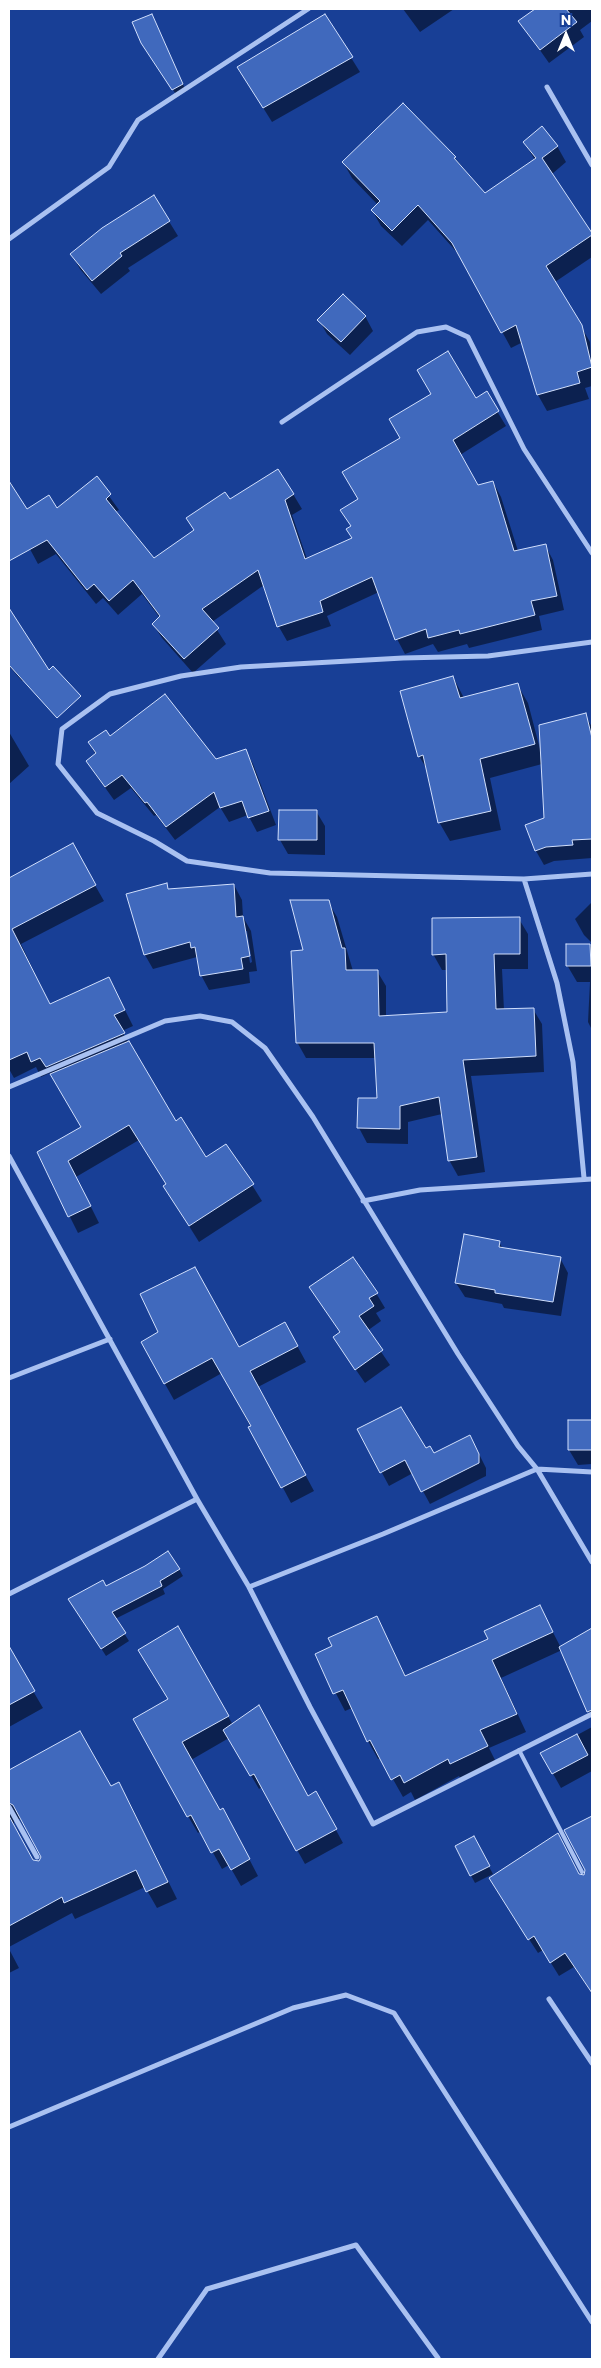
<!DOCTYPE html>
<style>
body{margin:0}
#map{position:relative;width:601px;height:2368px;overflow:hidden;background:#183f96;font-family:Commissioner,sans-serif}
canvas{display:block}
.frame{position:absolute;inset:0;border:10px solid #fff;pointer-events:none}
.north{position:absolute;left:541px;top:10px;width:50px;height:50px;-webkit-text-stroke:4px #183f96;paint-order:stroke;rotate:0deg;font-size:14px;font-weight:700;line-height:20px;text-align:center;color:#fff}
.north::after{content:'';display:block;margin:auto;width:18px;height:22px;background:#fff;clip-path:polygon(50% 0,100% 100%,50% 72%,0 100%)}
</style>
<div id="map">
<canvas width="601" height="2368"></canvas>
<div class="frame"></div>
<div class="north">N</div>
</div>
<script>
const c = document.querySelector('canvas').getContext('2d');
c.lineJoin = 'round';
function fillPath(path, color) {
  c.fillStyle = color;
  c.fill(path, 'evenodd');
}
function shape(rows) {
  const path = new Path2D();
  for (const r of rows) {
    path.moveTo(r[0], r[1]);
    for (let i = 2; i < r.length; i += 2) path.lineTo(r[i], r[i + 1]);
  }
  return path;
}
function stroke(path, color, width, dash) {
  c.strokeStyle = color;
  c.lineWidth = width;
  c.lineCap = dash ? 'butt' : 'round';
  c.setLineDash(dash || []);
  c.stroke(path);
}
fillPath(shape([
 [403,9,454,9,420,32],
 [537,9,592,9,592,21,580,30,584,37,549,63,520,22],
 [325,16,360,72,272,122,247,82],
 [155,22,186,91,177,96,145,46],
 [403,105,455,158,485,195,535,160,524,142,557,146,566,162,552,174,592,235,592,257,555,282,590,342,592,386,585,388,589,399,547,411,538,395,523,342,511,348,462,258,428,220,402,246,381,226,372,210,378,205,352,178,343,162],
 [154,197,178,236,128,268,130,271,101,294,80,269,72,255],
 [365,316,373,331,350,355,327,334,319,320],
 [486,393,506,426,460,455,478,487,493,482,501,497,518,551,545,545,553,560,564,610,539,616,542,630,469,648,467,644,438,652,433,644,405,654,397,639,379,592,327,616,331,626,287,641,279,627,264,585,212,622,226,644,193,673,162,638,153,624,160,618,142,594,118,615,103,598,96,604,56,554,38,564,17,525,9,529,9,484,11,483,26,510,56,509,96,478,119,510,115,512,154,560,195,531,230,501,293,494,302,509,292,515,307,559,353,538,352,527,359,500,475,400],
 [20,627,46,668,22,681,9,666,9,635],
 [453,677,464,698,517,684,528,703,540,749,585,715,592,727,592,858,554,861,544,865,536,851,527,826,545,819,542,764,490,778,501,830,450,841,439,822,428,771,419,756],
 [9,732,29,766,9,784],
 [110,738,216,761,245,750,253,764,276,825,257,832,248,815,229,822,220,807,175,840,156,815,154,816,131,788,114,800,96,775,88,761,96,755,89,743],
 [316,811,325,826,325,855,288,854,280,840],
 [72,845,104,901,21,944,50,1006,109,978,133,1026,122,1031,175,1123,206,1159,252,1185,262,1201,199,1242,164,1186,167,1185,139,1140,76,1177,99,1223,78,1233,38,1153,83,1127,50,1073,41,1077,36,1067,14,1078,9,1069,9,879],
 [166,884,169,890,234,885,242,900,243,917,251,931,257,971,249,972,250,983,209,990,201,975,197,957,153,969,145,955,127,894],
 [245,931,247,931,252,962,250,963],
 [328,902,337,917,353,971,377,971,386,986,386,1017,449,1014,448,970,442,970,433,954,519,919,528,934,528,969,502,969,504,1010,533,1009,542,1024,544,1072,471,1076,485,1172,458,1176,449,1160,442,1114,408,1122,408,1144,367,1143,359,1128,378,1100,376,1058,306,1058,297,1042,304,951],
 [592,902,592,943,584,935,575,919],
 [567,946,592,946,592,1030,588,1022,590,982,577,982,567,965],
 [499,1242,503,1249,560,1258,568,1273,561,1316,504,1308,502,1304,465,1297,456,1283],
 [311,1287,376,1293,385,1308,376,1313,381,1321,367,1331,390,1365,365,1383,334,1338,341,1333],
 [294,1340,306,1362,258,1387,314,1491,291,1503,222,1373,174,1400,142,1343,239,1349],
 [569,1421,592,1421,592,1464,578,1465,569,1450],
 [359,1430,426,1450,434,1455,477,1450,486,1468,486,1476,430,1504,413,1473,389,1486],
 [179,1569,183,1576,163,1589,165,1594,115,1619,129,1641,106,1656,74,1606,106,1588],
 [540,1607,561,1648,592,1629,592,1719,562,1650,501,1678,526,1732,489,1748,497,1764,462,1781,459,1776,415,1800,411,1792,403,1797,381,1758,378,1759,368,1741,352,1708,345,1711,316,1655,333,1646,376,1618,406,1677,489,1639],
 [178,1628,233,1725,308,1797,316,1793,343,1843,305,1864,262,1787,259,1789,229,1738,191,1760,219,1811,232,1826,258,1876,241,1886,229,1865,222,1869,201,1831,198,1833,188,1816,169,1700],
 [16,1662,43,1708,9,1727,9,1666],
 [592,1727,592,1771,561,1788,542,1754],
 [22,1786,110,1787,128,1800,177,1899,157,1908,145,1887,75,1919,72,1913,9,1947,9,1902,20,1896,9,1875,9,1794],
 [20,1819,42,1855,39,1863,33,1860,14,1827,14,1821],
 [592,1817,592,1993,574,1967,559,1976,543,1950,538,1953,499,1893,579,1875,585,1877,587,1870,566,1830],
 [473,1838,493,1874,475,1883,456,1847],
 [9,1949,19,1968,9,1973]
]), '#0007');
const building = shape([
 [535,9,566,9,577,22,540,50,518,21,535,9],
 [152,14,183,84,172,90,141,43,132,22,152,14],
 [325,14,353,57,263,108,237,67,325,14],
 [403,103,456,157,454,158,485,193,536,158,523,142,542,126,558,146,542,158,592,233,592,235,546,266,582,325,592,367,577,372,580,383,537,395,516,325,501,333,452,243,418,205,392,231,371,210,380,201,342,162,403,103],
 [154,195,170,221,120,253,122,256,92,281,70,254,102,228,154,195],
 [343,294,366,316,341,342,317,320,343,294],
 [448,351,476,398,487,391,499,411,453,440,478,485,493,481,514,551,546,544,557,596,531,601,535,615,460,634,459,630,428,638,426,629,395,640,372,577,320,601,323,612,277,627,258,570,202,609,219,628,184,659,152,624,160,616,133,580,109,601,94,584,87,590,47,540,9,561,9,481,27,509,49,495,57,508,97,476,111,494,106,499,154,558,194,530,186,518,225,492,230,499,278,469,294,494,285,500,305,559,352,538,346,529,351,526,340,510,358,499,342,472,400,438,389,419,431,394,417,370,448,351],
 [9,608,49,670,53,666,81,696,57,718,9,665,9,608],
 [453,676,460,698,518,683,535,744,480,759,491,811,438,823,423,755,418,757,400,691,453,676],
 [165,694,216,759,246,749,269,811,248,818,242,801,220,808,214,792,166,827,147,802,145,803,122,775,105,787,86,761,96,753,88,742,106,730,110,736,165,694],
 [586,713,592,738,592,839,572,840,573,845,546,847,535,851,525,825,544,818,539,725,586,713],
 [279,810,317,810,317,840,278,840,279,810],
 [73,843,96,885,12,929,50,1004,109,977,125,1010,114,1015,125,1033,46,1067,40,1058,31,1062,27,1052,9,1060,9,878,73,843],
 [167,883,168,889,234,884,236,917,243,916,250,956,241,958,243,969,200,976,195,947,191,948,190,942,144,955,126,894,167,883],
 [290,900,329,900,342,948,345,948,346,970,378,970,379,1016,447,1012,446,954,432,955,432,918,520,917,520,954,494,954,496,1009,534,1008,536,1056,463,1060,477,1157,448,1161,439,1097,400,1106,400,1129,357,1128,358,1098,377,1098,374,1043,296,1043,291,951,303,950,290,900],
 [566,944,590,944,591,966,566,966,566,944],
 [129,1041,176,1121,181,1117,206,1157,226,1144,254,1184,189,1226,163,1186,166,1184,129,1125,68,1161,91,1206,68,1217,37,1152,81,1127,50,1074,129,1041],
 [464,1234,500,1241,499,1247,561,1257,553,1302,495,1293,495,1290,455,1283,464,1234],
 [353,1257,378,1293,369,1298,374,1306,359,1316,383,1350,355,1370,333,1337,340,1332,309,1287,353,1257],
 [195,1267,239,1347,285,1322,298,1346,250,1371,306,1475,281,1488,248,1427,251,1426,212,1358,164,1384,141,1342,158,1332,140,1294,195,1267],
 [401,1407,426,1448,430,1446,434,1453,470,1435,479,1454,479,1463,421,1492,405,1460,380,1473,357,1429,401,1407],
 [568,1420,592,1420,592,1450,568,1450,568,1420],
 [168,1551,180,1569,160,1581,162,1586,112,1612,126,1633,101,1649,68,1599,103,1580,106,1586,145,1566,168,1551],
 [540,1605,553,1632,492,1660,517,1714,480,1730,488,1746,450,1764,448,1759,404,1783,400,1775,391,1780,370,1740,367,1742,343,1690,333,1694,315,1654,332,1646,328,1638,377,1616,405,1676,488,1639,484,1631,540,1605],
 [178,1626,229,1716,182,1742,220,1810,223,1808,250,1859,231,1870,219,1849,211,1853,191,1815,187,1817,133,1719,168,1699,138,1650,178,1626],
 [592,1628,592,1710,587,1712,559,1647,592,1628],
 [9,1646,35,1691,9,1705,9,1646],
 [259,1705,308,1796,316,1791,337,1829,296,1851,254,1774,250,1776,223,1730,259,1705],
 [80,1731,111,1786,119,1782,168,1882,146,1892,136,1870,64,1903,62,1897,9,1926,9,1816,33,1860,39,1861,41,1857,13,1805,9,1803,9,1770,80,1731],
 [577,1734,588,1755,552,1774,540,1753,577,1734],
 [592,1816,592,1993,565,1953,550,1963,534,1936,528,1940,489,1878,558,1833,579,1874,584,1875,585,1870,564,1830,592,1816],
 [474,1836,490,1866,470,1876,455,1846,474,1836]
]);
fillPath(building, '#4069bd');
stroke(building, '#d1dffc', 1);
stroke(shape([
 [519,1750,582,1872]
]), '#a9c1f1', 4);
stroke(shape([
 [547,87,592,165],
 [9,239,109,167,138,120,308,9],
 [282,422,417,332,446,327,468,337,524,449,592,553],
 [592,642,488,656,403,658,241,667,181,676,110,694,62,729,58,764,97,813,154,841,187,861,270,873,524,879,592,874],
 [524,879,557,983,573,1062,584,1178],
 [9,1087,165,1021,200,1016,232,1022,265,1048,313,1117,458,1354,518,1446,537,1469,592,1562],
 [9,1156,197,1499,249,1587,310,1707,373,1824,592,1714],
 [363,1201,420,1190,592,1179],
 [9,1378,110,1339],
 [249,1587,383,1534,537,1469,592,1472],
 [9,1594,197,1499],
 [9,1807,37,1857],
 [549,1999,592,2063],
 [9,2127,293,2008,346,1995,394,2013,592,2322],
 [158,2359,207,2289,356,2245,438,2358]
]), '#a9c1f1', 5);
</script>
